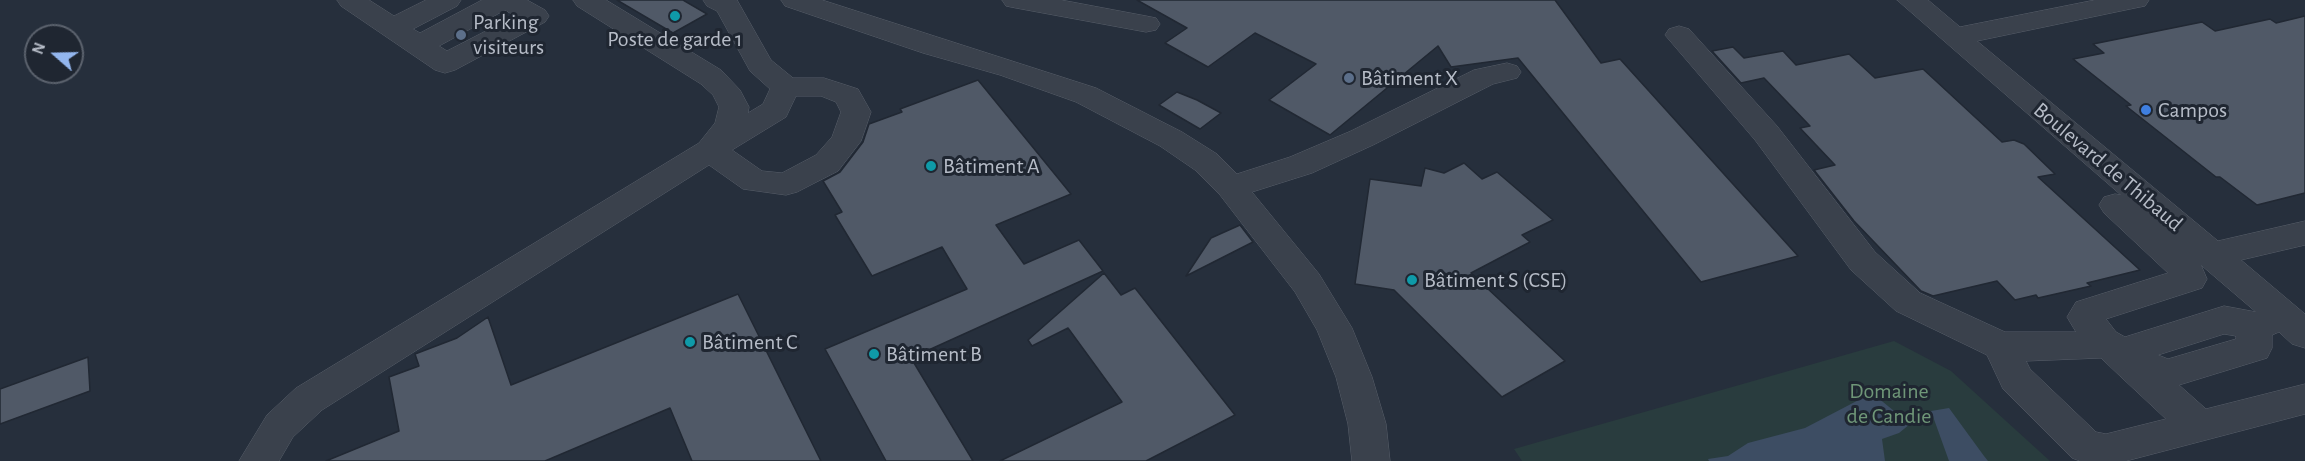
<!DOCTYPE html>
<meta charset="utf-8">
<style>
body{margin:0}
#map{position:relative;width:2305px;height:461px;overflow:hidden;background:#262f3c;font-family:"Alegreya Sans",sans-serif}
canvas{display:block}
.north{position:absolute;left:24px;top:24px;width:60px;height:60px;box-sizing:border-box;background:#1f2631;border:2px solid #5b626d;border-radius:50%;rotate:290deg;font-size:16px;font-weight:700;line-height:24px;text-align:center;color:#b6bcc7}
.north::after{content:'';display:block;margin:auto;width:21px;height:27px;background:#93b6ee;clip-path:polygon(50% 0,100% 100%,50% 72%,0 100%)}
</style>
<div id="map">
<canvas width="2305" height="461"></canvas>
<div class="north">N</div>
</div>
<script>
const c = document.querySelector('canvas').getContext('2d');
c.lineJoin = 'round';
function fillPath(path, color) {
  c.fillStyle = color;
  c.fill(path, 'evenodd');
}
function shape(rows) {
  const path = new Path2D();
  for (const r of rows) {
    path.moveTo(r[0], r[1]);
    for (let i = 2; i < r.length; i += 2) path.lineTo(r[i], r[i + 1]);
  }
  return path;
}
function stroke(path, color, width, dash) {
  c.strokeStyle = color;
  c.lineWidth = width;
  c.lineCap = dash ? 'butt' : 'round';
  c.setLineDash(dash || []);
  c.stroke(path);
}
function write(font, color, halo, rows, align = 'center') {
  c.font = font + ' "Alegreya Sans",sans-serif';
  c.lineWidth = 6;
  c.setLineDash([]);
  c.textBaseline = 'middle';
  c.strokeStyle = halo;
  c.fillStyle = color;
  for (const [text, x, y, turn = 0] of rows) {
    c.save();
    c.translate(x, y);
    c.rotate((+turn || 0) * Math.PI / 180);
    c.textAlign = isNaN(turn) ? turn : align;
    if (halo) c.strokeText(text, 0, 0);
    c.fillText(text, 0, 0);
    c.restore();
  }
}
fillPath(shape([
 [1894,341,1951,371,2050,461,1522,461,1514,449]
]), '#293c3e');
fillPath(shape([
 [1872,393,1910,424,1899,433,1882,439,1885,461,1709,461,1708,459,1728,456,1748,443,1805,428],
 [1949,408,1984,456,1988,461,1949,461,1931,411]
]), '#3d4d63');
const building = shape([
 [617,0,683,0,707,14,673,33,617,0],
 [1137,0,1555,0,1601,63,1620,59,1798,256,1701,282,1518,58,1451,67,1438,46,1330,135,1269,100,1316,64,1255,33,1208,67,1165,43,1187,28,1137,0],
 [2305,16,2305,193,2257,205,2220,177,2216,177,2126,106,2131,105,2073,59,2104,53,2093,44,2202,22,2215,31,2270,19,2276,23,2305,16],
 [1733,47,1744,58,1783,51,1796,65,1849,54,1875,78,1923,69,2002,142,2014,140,2024,144,2055,174,2038,177,2140,270,2087,283,2091,286,2038,298,2036,295,2015,300,1997,281,1933,296,1921,291,1854,221,1814,170,1835,165,1800,128,1810,126,1764,78,1741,83,1712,51,1733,47],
 [978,80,1071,194,996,225,1024,264,1079,240,1103,271,911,358,973,461,886,461,825,349,967,289,942,247,872,276,835,215,842,212,823,181,840,172,863,142,869,124,902,112,900,109,978,80],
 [1177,92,1197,100,1221,113,1200,129,1159,105,1177,92],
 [1464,163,1482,179,1497,172,1553,220,1522,235,1530,242,1471,273,1565,361,1502,397,1394,290,1355,284,1370,179,1421,186,1425,168,1444,173,1464,163],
 [1240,225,1253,242,1186,276,1211,238,1240,225],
 [1104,273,1121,295,1135,288,1235,415,1146,461,1000,461,1122,402,1068,328,1032,346,1028,340,1104,273],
 [738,294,821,461,692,461,670,408,545,461,326,461,399,431,389,377,419,366,415,354,457,338,488,317,511,385,738,294],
 [88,357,90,391,0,424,0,389,88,357]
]);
fillPath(building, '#505967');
stroke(building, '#212833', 1.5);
const minor = shape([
 [337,0,369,0,394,16,426,0,461,0,457,6,413,29,420,33,482,0,527,0,545,10,549,16,545,22,455,70,445,73,435,70,341,6,337,0],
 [505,10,515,16,447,51,439,46,505,10],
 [573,0,606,0,721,70,740,90,749,107,748,113,763,104,770,89,750,71,717,11,707,6,703,0,737,0,771,60,793,78,824,78,858,89,871,112,861,141,838,171,797,192,786,195,743,189,709,165,322,410,293,437,279,461,239,461,267,415,296,388,699,143,715,123,719,107,713,95,701,84,577,6,573,0],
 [796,96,821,96,836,102,841,112,832,137,816,155,782,173,762,171,732,150,786,117,796,96],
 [781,0,822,0,1096,88,1182,132,1217,154,1237,174,1290,157,1351,131,1474,70,1507,63,1517,66,1521,72,1517,78,1493,84,1373,145,1312,173,1252,192,1319,274,1352,328,1372,377,1386,424,1390,461,1352,461,1348,424,1336,377,1317,330,1295,292,1220,195,1195,170,1160,146,1076,102,1000,75,923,53,785,6,781,0],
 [1002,0,1061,0,1146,16,1156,18,1160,24,1156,30,1146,32,1016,8,1006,6,1002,0],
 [1897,0,1928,0,1960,27,2095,0,2149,0,2145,6,2135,8,1977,41,2218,241,2305,221,2305,245,2241,260,2305,314,2305,348,2292,344,2279,332,2272,335,2272,348,2267,358,2179,385,2206,409,2305,384,2305,414,2126,461,2080,461,2072,458,2003,389,1987,355,1896,311,1851,270,1755,140,1665,35,1669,29,1679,26,1689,29,1777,126,1875,252,1920,293,2005,332,2076,332,2067,317,2076,302,2168,273,2104,213,2099,205,2104,197,2115,194,2121,195,1897,0],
 [2201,265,2256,312,2224,306,2125,337,2116,332,2106,319,2202,288,2207,279,2201,265],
 [2224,334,2236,336,2236,339,2168,359,2158,355,2224,334],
 [2101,358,2120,376,2166,419,2106,434,2096,432,2030,369,2026,361,2101,358]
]);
stroke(minor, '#585f6a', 1);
fillPath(minor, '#3a414c');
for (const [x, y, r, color] of [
 [675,16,6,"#0f9aa8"],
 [461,35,6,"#5c6f8a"],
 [1349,78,6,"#5c6f8a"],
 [2146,110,6,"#3f7fe0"],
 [931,166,6,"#0f9aa8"],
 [1412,280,6,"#0f9aa8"],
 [690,342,6,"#0f9aa8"],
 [874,354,6,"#0f9aa8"]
]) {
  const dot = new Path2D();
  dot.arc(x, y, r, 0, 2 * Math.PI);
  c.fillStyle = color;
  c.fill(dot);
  stroke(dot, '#1f2631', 2);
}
write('22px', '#b6bcc7', '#1f2631', [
 ["Parking",473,22],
 ["visiteurs",473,47],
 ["Poste de garde 1",675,39,"center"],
 ["Bâtiment X",1361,78],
 ["Campos",2158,110],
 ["Bâtiment A",943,166],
 ["Bâtiment S (CSE)",1424,280],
 ["Bâtiment C",702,342],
 ["Bâtiment B",886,354]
], 'left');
write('22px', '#b6bcc7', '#1f2631', [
 ["Boulevard de Thibaud",2108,167,40]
]);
write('22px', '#6f9678', '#1f2631', [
 ["Domaine",1889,391],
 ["de Candie",1889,416]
]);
</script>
